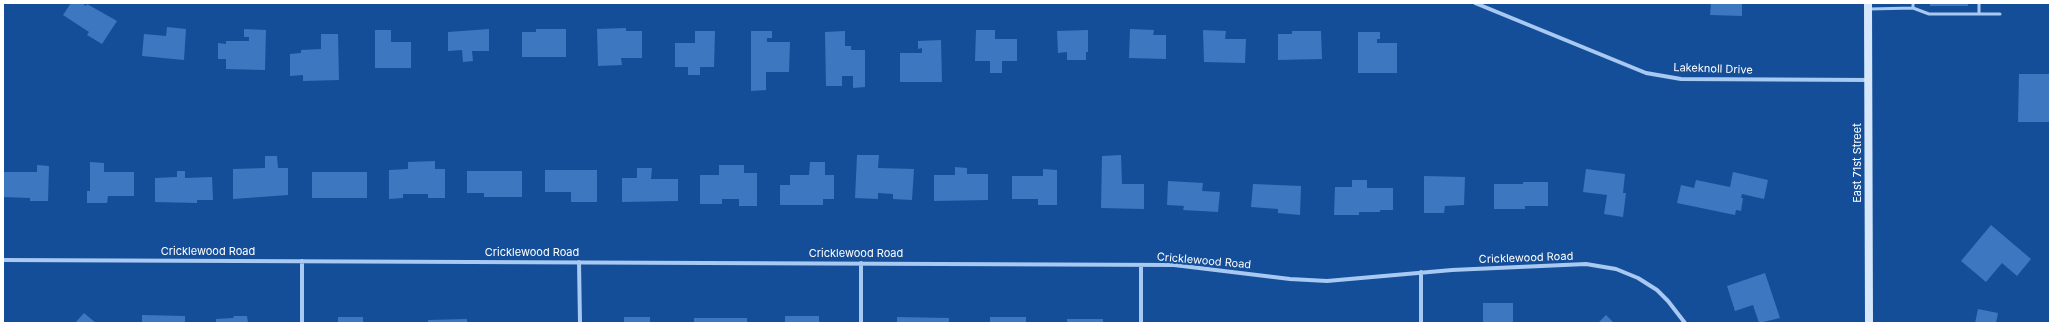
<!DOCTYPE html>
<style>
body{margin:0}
#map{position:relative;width:2053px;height:326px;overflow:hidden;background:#154e98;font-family:Inter,sans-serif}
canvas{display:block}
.frame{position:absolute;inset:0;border:4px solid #fff;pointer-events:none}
</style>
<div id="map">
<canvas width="2053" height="326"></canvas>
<div class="frame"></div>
</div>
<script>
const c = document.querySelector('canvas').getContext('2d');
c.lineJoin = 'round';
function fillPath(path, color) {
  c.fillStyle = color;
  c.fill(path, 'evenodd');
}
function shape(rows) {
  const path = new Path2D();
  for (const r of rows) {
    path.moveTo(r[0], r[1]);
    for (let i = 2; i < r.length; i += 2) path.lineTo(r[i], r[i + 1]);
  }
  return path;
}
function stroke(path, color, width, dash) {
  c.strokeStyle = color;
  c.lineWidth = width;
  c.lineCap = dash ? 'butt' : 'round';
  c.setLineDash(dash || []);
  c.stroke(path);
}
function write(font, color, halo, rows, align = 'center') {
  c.font = font + ' Inter,sans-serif';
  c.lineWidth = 4;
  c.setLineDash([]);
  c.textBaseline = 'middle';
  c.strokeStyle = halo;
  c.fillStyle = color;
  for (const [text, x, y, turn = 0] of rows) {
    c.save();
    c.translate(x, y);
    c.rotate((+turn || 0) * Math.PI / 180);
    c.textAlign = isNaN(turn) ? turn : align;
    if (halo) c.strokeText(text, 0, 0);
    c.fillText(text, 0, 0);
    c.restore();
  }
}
fillPath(shape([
 [71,3,82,3,86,6,87,4,117,21,102,44,87,35,89,32,63,15],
 [1711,3,1742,3,1742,16,1710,15],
 [1930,3,1968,3,1968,6,1930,6],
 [167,27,186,29,184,60,142,56,144,34,166,36],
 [626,28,626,31,642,31,642,58,621,58,622,65,598,66,597,29],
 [244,29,266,30,265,70,226,69,226,59,218,59,218,43,226,44,226,41,249,41,249,37,244,37],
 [489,29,489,51,472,51,473,61,463,62,462,50,448,51,448,32],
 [536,29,566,29,566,57,522,57,522,32,536,32],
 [1130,29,1154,30,1153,35,1166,35,1166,59,1129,58],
 [375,30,391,30,391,42,411,42,411,68,375,68],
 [976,30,995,30,995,39,1017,39,1017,61,1002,61,1002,73,990,73,990,61,975,61],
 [1088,30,1088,52,1086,52,1086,60,1067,60,1067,52,1058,53,1057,31],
 [1203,30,1226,31,1225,39,1246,39,1245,63,1204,62],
 [695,31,715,31,714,67,700,67,700,75,688,75,688,67,675,67,675,43,695,43],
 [751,31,772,31,772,38,767,38,767,42,790,42,789,72,766,72,766,90,751,91],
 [845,31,845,46,851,46,851,50,865,50,865,87,853,88,853,76,842,76,842,86,826,86,825,32],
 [1292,31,1321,31,1322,59,1278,60,1278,34,1292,34],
 [1358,32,1380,32,1380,39,1377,39,1377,43,1397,43,1397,73,1358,73],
 [321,34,338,34,339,80,303,81,303,75,290,76,290,54,301,53,301,50,321,49],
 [941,40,942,82,900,82,900,53,922,53,922,48,918,49,918,41],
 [2019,74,2050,74,2050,122,2018,122],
 [857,155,879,155,878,168,914,169,912,200,893,199,893,194,878,193,878,199,855,198],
 [1121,155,1122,184,1144,184,1144,209,1101,208,1102,156],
 [265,156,277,156,278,168,288,168,288,195,233,199,233,169,265,168],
 [435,161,435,169,445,169,445,198,428,198,428,194,403,194,403,198,389,199,389,170,408,169,408,162],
 [90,162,104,163,104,172,134,172,134,196,108,196,107,203,87,203,87,191,90,191],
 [810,162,825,162,825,175,834,175,834,199,823,199,823,205,780,205,780,185,790,185,790,175,809,175],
 [37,165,49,166,48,201,30,201,30,198,3,197,4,172,37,172],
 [719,165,744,165,744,173,757,173,757,206,739,206,739,199,722,199,722,204,700,204,700,175,719,175],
 [955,167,967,168,967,174,988,174,988,200,934,201,934,175,955,175],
 [637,168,652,168,651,179,678,179,678,201,622,202,622,178,637,178],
 [1043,169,1057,170,1057,205,1038,205,1038,199,1012,199,1012,176,1043,176],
 [1586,169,1625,174,1623,193,1626,193,1623,217,1604,214,1607,195,1583,192],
 [545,170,597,170,597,202,571,202,571,192,545,192],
 [177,171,185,171,185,178,212,177,213,200,197,200,197,203,155,202,155,178,177,177],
 [467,171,522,171,522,197,484,197,484,193,467,193],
 [312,172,367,172,367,198,312,198],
 [1733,172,1768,180,1764,199,1742,194,1741,198,1743,198,1741,211,1736,210,1735,215,1677,203,1681,185,1694,188,1696,180,1730,187],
 [1424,176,1465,177,1464,205,1445,206,1444,213,1424,213],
 [1352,180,1367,180,1367,188,1393,188,1393,210,1380,210,1380,212,1359,212,1359,215,1334,215,1335,187,1352,187],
 [1168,181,1203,183,1202,191,1220,192,1218,212,1183,210,1184,206,1167,205],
 [1523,182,1548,182,1548,206,1525,206,1525,209,1494,209,1494,184,1523,184],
 [1253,184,1301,186,1300,215,1278,213,1278,209,1251,207],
 [1991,225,2031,259,2017,276,2002,263,1986,282,1961,261],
 [1765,273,1780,318,1759,323,1753,305,1735,311,1727,286],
 [1483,303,1513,303,1513,323,1483,323],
 [1978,309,1998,313,1996,323,1975,323],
 [84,313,96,323,75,323],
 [142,315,185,316,185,323,127,323,142,322],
 [1606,315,1614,323,1598,323],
 [234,316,247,316,248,323,216,323,216,319,233,318],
 [785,316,819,316,819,323,785,323],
 [338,317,363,317,363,323,338,323],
 [624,317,650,317,650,323,624,323],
 [897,317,949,318,949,323,897,323],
 [990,317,1026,317,1026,323,990,323],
 [694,318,747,318,747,323,694,323],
 [467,319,467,323,428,323,428,320],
 [1067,319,1103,319,1103,323,1067,323]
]), '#3d77bf');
stroke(shape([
 [1913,8,1929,14,2000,14],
 [1869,9,1913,8,1913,3],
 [1979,14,1979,3]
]), '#a7c9f2', 3);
stroke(shape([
 [1475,3,1646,73,1681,79,1869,80],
 [3,260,1174,265,1290,279,1327,281,1452,270,1586,264,1616,269,1638,278,1657,290,1668,301,1685,323],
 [302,261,302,323],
 [579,262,580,323],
 [861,323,861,263],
 [1141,323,1141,265],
 [1421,323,1421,272]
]), '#a7c9f2', 4);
stroke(shape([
 [1868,3,1869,323]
]), '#d6e7fc', 8);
write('11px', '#fff', '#154e98', [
 ["Lakeknoll Drive",1713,69,2],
 ["East 71st Street",1858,163,-90],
 ["Cricklewood Road",208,252],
 ["Cricklewood Road",532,253],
 ["Cricklewood Road",856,254],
 ["Cricklewood Road",1526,258,-2],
 ["Cricklewood Road",1204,261,5]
]);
</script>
